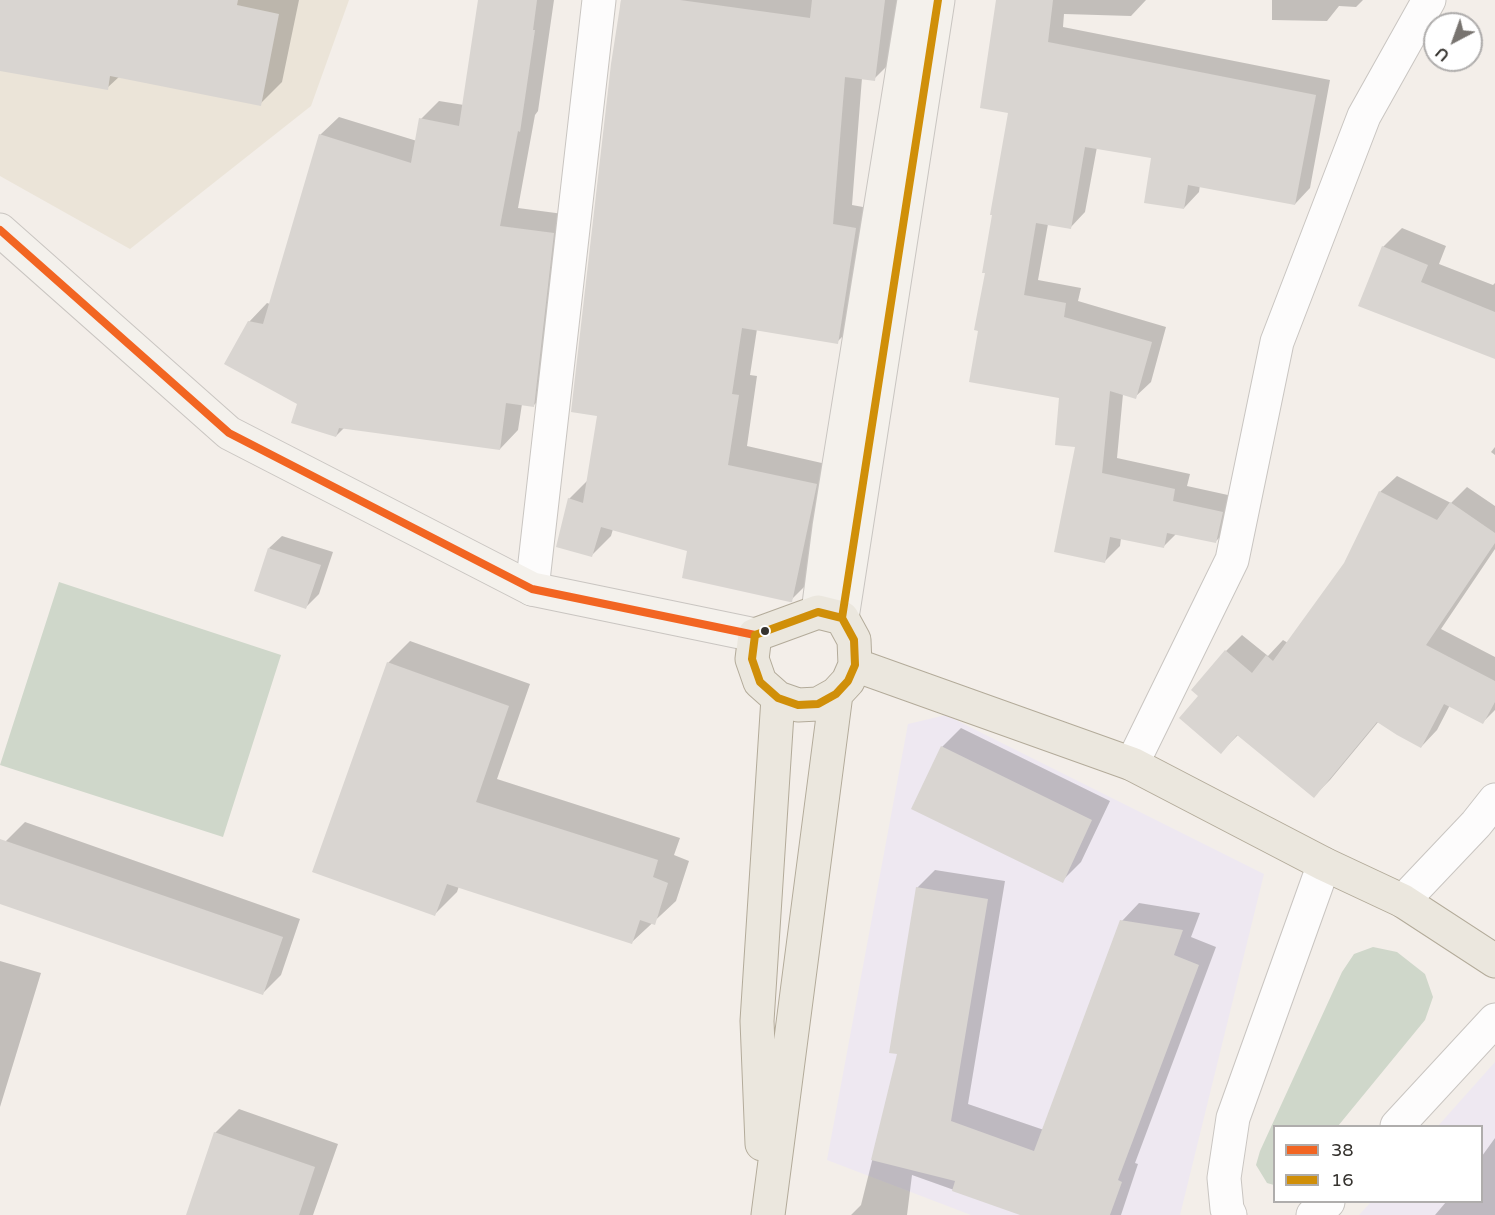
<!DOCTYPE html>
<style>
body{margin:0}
#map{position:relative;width:1495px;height:1215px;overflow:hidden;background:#f3eee9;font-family:"Varela Round",sans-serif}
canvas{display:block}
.legend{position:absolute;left:1273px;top:1125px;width:210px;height:78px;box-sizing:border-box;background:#fff;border:2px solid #afadac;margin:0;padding:8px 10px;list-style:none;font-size:18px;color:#36332f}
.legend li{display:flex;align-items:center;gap:12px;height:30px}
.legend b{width:30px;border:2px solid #afadac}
.north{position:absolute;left:1423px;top:12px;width:60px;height:60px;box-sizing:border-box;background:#fff;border:2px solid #afadac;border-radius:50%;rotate:221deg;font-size:16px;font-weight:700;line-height:24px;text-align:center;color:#36332f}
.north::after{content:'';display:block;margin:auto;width:21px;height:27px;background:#787470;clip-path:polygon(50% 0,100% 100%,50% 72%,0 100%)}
</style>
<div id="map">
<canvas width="1495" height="1215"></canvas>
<ul class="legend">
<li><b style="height:8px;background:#f26522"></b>38</li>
<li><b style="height:8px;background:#d08f09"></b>16</li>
</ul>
<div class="north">U</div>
</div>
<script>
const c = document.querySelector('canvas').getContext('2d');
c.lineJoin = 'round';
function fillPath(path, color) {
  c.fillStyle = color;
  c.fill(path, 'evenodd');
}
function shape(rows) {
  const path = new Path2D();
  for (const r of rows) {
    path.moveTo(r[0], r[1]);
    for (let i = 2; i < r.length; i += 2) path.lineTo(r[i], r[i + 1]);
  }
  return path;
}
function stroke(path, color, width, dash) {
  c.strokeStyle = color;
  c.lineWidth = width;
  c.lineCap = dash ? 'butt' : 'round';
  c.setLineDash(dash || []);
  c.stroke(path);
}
fillPath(shape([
 [0,0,349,0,311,106,130,249,0,176]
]), '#ebe4d8');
fillPath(shape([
 [946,715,1264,874,1180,1215,971,1215,827,1160,908,724],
 [1495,1062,1495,1215,1359,1215,1371,1202,1482,1202,1482,1126,1438,1126]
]), '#eee8f1');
fillPath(shape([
 [59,582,281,655,223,837,0,765],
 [1373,947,1397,952,1425,974,1433,997,1425,1020,1338,1126,1274,1126,1274,1185,1267,1183,1256,1165,1260,1151,1342,972,1354,954]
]), '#cfd7ca');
fillPath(shape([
 [0,0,299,0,282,82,260,104,120,76,107,88,0,69],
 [479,0,554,0,538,111,535,115,518,208,571,215,552,387,533,406,522,404,518,430,500,449,344,428,336,436,299,403,249,322,267,303,270,304,320,135,339,117,417,141,421,119,439,101,464,105],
 [621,0,901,0,893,60,874,79,862,78,852,205,874,209,856,323,837,342,757,329,750,375,757,376,747,446,835,466,810,581,791,600,689,550,613,529,611,536,592,555,569,499,588,480,598,415],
 [998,0,1146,0,1131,16,1064,14,1063,27,1330,80,1310,188,1295,204,1200,185,1199,192,1184,208,1153,157,1097,147,1085,212,1070,228,1048,224,1038,280,1081,288,1078,301,1166,327,1151,382,1135,397,1123,394,1117,458,1190,474,1187,486,1237,497,1231,526,1216,541,1176,534,1163,547,1121,538,1120,546,1104,562,1077,446,1060,397,987,272,1010,112],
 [1272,0,1363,0,1356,7,1339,6,1327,21,1272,20],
 [1402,228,1446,246,1439,264,1493,285,1495,283,1495,358,1383,247],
 [1495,447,1495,455,1491,452],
 [1397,476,1451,503,1467,487,1495,506,1495,549,1441,629,1495,657,1495,710,1483,722,1450,705,1437,730,1421,747,1379,721,1330,780,1314,796,1239,734,1221,752,1200,695,1226,651,1242,635,1268,656,1283,640,1288,643,1345,563,1380,492],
 [282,536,333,552,319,594,306,607,269,548],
 [410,641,530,684,497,779,680,838,674,855,689,861,676,901,632,942,459,886,457,892,435,914,388,663],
 [961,728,1110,801,1081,862,1062,881,942,747],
 [25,822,300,919,281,975,262,994,0,902,0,859,6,841],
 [935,870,1005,881,968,1104,1044,1130,1122,921,1139,903,1200,913,1191,937,1216,947,1135,1163,1138,1164,1121,1215,1024,1215,912,1175,907,1215,851,1215,861,1205,899,1053,917,888],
 [0,961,41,973,0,1107],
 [239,1109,338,1144,313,1215,187,1215,215,1133],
 [1495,1138,1495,1215,1435,1215,1446,1202,1482,1202,1482,1156]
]), '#0003');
fillPath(shape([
 [0,0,238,0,237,5,279,14,261,106,110,76,108,90,0,71],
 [478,0,537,0,533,30,535,30,520,132,518,131,500,226,554,233,534,407,506,403,500,450,339,428,336,437,291,423,297,404,224,364,248,321,263,324,319,134,411,163,419,118,459,126],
 [621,0,680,0,810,18,812,0,885,0,875,81,845,77,833,224,856,228,838,344,742,328,732,394,739,395,728,465,817,484,792,602,790,602,682,578,687,551,601,527,592,557,556,547,568,498,583,503,597,416,571,412,611,64],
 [996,0,1053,0,1048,42,1316,95,1295,205,1188,185,1184,209,1144,203,1151,158,1085,147,1071,229,1036,223,1024,295,1066,303,1064,317,1152,342,1136,399,1110,391,1102,473,1175,489,1173,501,1223,512,1216,543,1167,533,1164,548,1110,537,1105,563,1054,552,1075,447,1055,445,1059,398,969,382,978,331,974,330,985,273,982,273,992,215,990,215,1008,113,980,108],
 [1382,246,1428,265,1421,282,1495,312,1495,359,1358,306],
 [1379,491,1437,520,1450,502,1495,533,1495,543,1426,645,1495,681,1495,702,1483,724,1444,704,1421,748,1397,735,1377,722,1314,798,1237,735,1221,754,1179,718,1198,696,1191,690,1225,650,1252,673,1266,655,1273,661,1344,563],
 [268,548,321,565,306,609,254,591],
 [387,662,509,706,476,802,658,860,653,877,668,883,655,925,640,920,632,944,447,884,435,916,312,872],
 [941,746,1092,820,1063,883,911,809],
 [0,839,283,937,263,995,0,904],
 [916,887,988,899,951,1121,1034,1151,1120,920,1183,930,1174,955,1199,965,1118,1180,1122,1182,1110,1215,1020,1215,952,1191,955,1181,871,1160,897,1054,889,1053],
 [214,1132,315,1167,299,1215,186,1215]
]), '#d9d5d1');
const street = shape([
 [532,589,599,0],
 [1132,764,1232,560,1277,342,1364,116,1429,0],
 [1403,901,1476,824,1495,800],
 [1397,1126,1495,1020],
 [1230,1215,1227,1209,1224,1178,1233,1118,1324,864],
 [1313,1215,1328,1202]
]);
const secondary = shape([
 [0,230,229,433,532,589,755,635],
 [818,612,829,527,914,0],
 [842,618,938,0]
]);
const primary = shape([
 [818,612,842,618,854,640,855,665,848,681,836,694,818,704,798,705,778,698,760,682,752,659,755,635,818,612],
 [855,665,1132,764,1324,864,1403,901,1495,961],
 [762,1144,757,1021,778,698],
 [768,1215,836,694]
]);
stroke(street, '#c9c5c1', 35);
stroke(secondary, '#c9c5c1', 35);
stroke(primary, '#b3ab9a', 35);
stroke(street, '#fdfcfc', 33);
stroke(secondary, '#f4f1ec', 33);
stroke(primary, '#ebe7de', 33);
stroke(shape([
 [0,230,229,433,532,589,755,635]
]), '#f26522', 8);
stroke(shape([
 [842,618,818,612,755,635,752,659,760,682,778,698,798,705,818,704,836,694,848,681,855,665,854,640,842,618,938,0]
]), '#d08f09', 8);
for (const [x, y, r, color] of [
 [765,631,5,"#36332f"]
]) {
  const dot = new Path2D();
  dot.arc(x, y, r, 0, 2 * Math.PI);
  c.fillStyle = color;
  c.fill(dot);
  stroke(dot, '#fff', 2);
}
</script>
